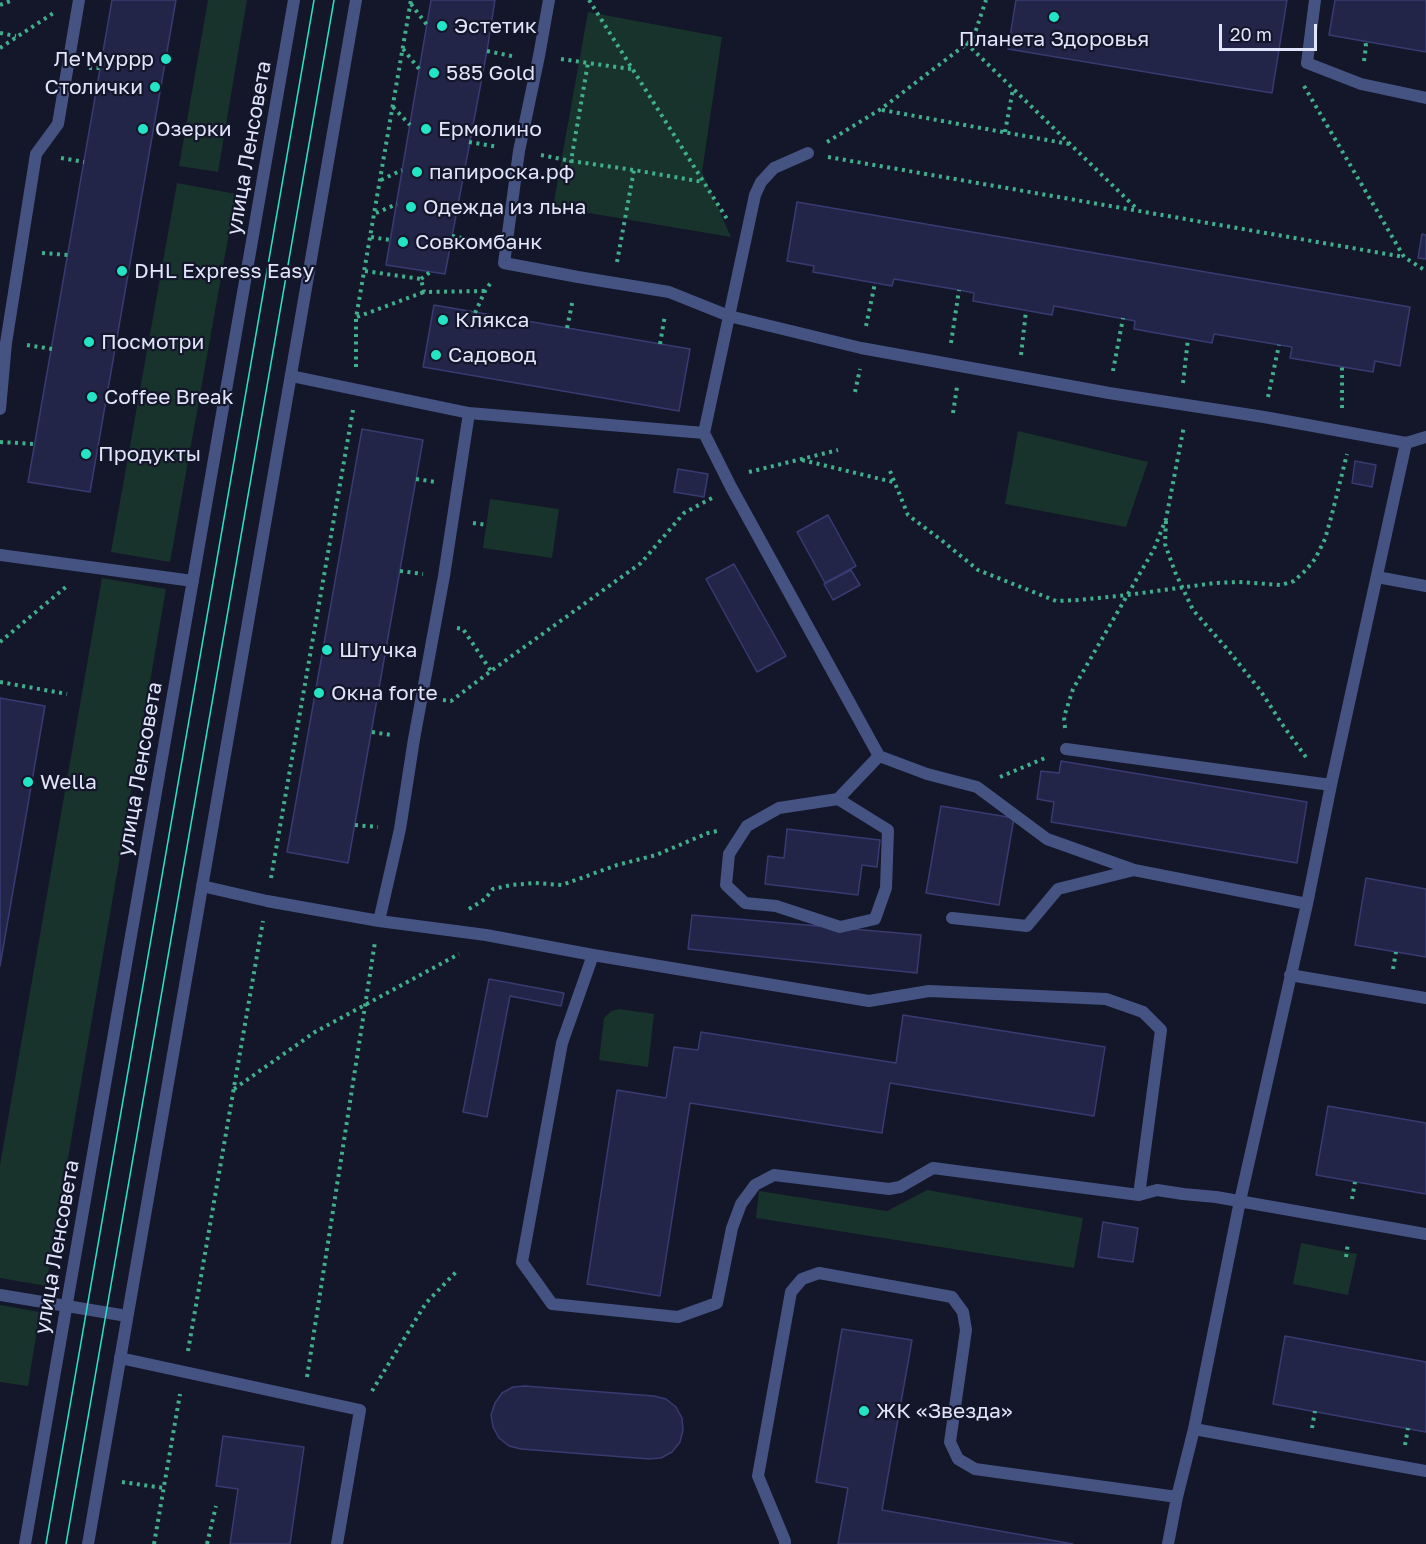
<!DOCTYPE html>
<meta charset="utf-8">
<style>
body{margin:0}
#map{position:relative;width:1426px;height:1544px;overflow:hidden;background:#141629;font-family:"Golos Text",sans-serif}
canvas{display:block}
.scale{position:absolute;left:1219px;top:24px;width:98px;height:27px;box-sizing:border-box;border:3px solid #e1e5fb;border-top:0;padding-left:8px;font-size:18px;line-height:21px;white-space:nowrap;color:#e1e5fb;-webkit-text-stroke:4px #141629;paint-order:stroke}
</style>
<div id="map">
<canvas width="1426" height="1544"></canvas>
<div class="scale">20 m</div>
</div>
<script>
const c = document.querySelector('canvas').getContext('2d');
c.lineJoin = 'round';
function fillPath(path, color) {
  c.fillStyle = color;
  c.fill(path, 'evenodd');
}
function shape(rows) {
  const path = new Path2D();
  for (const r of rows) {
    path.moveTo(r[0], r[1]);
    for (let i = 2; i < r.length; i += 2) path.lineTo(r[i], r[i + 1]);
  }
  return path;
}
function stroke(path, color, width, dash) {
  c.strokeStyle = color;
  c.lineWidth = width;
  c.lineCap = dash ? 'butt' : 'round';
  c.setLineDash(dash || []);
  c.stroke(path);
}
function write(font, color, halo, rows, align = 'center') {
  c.font = font + ' "Golos Text",sans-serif';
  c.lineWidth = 4.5;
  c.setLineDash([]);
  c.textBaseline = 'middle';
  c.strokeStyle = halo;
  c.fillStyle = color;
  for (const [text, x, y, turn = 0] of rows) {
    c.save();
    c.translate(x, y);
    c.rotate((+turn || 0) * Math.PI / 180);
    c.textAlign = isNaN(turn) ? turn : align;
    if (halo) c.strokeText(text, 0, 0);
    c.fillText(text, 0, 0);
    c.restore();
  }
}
fillPath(shape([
 [208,0,247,0,218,172,179,166],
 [588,12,722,37,702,172,731,237,553,207],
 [177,183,236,194,170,562,111,552],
 [1018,431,1148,462,1126,527,1005,504],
 [490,499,559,509,552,558,483,548],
 [102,578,166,589,46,1286,0,1278,0,1165],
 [619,1009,654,1014,648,1067,599,1060,604,1018,611,1011],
 [927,1190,1083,1218,1074,1268,756,1218,759,1191,887,1211],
 [1301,1243,1357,1254,1348,1295,1293,1284],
 [0,1305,40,1312,28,1386,0,1382]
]), '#18332b');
const building = shape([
 [112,0,176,0,90,492,28,482,112,0],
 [431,0,495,0,487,51,445,274,386,265,431,0],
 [1016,0,1287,0,1272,93,1008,49,1016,0],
 [1335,0,1426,0,1426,52,1329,35,1335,0],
 [797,202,1410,307,1400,366,1375,361,1373,372,1290,358,1292,347,1214,334,1212,343,1134,329,1135,321,1054,306,1052,315,973,301,974,293,959,290,894,279,892,286,813,272,814,266,787,261,797,202],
 [1422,234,1426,235,1426,259,1418,258,1422,234],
 [434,305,690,349,679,411,423,367,434,305],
 [362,429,423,440,348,863,287,852,362,429],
 [1355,461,1376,465,1372,487,1352,483,1355,461],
 [678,469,708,474,704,497,674,492,678,469],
 [828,515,856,566,825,583,797,532,828,515],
 [734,564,786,656,757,672,706,579,734,564],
 [851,570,860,585,833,600,824,584,851,570],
 [0,698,45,706,0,966,0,698],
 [1061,761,1307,802,1297,863,1051,822,1054,802,1037,799,1041,771,1059,773,1061,761],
 [941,806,1014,818,999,905,926,893,941,806],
 [787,829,880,840,877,867,862,865,858,895,765,884,768,856,784,858,787,829],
 [1366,878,1426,889,1426,957,1355,945,1366,878],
 [692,915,921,935,917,973,688,949,692,915],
 [489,979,564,993,561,1006,510,996,487,1117,463,1112,489,979],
 [903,1015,1105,1047,1094,1116,890,1083,882,1133,690,1103,660,1296,587,1284,617,1090,666,1098,674,1047,698,1050,701,1032,896,1063,903,1015],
 [1328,1106,1426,1123,1426,1194,1316,1175,1328,1106],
 [1103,1222,1138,1228,1133,1262,1098,1257,1103,1222],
 [842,1329,912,1340,882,1510,1073,1544,838,1544,848,1488,816,1482,842,1329],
 [1285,1336,1426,1362,1426,1432,1273,1404,1285,1336],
 [525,1386,654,1396,666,1399,676,1407,682,1418,683,1430,680,1442,672,1452,661,1458,649,1459,521,1449,509,1446,499,1438,493,1427,491,1415,495,1403,502,1393,513,1387,525,1386],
 [223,1436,304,1447,290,1544,230,1544,238,1489,216,1486,223,1436]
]);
fillPath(building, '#232548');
stroke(building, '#383b71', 1.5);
stroke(shape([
 [589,0,727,219],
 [411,4,427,25],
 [0,5,13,0],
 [0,33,16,36],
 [966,43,1138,210],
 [0,48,55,12],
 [403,49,420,70],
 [487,51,516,57],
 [561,59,588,63],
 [1364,61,1366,46,1365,41],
 [89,68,100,68],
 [631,69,588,63,571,161,634,170,703,182],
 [1304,86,1404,257,1426,271],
 [393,107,410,125],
 [882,110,1069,144],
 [1005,132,1013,89],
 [469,142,498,147],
 [827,142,881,109,973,39,986,0],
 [541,155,571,161],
 [828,157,1404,257],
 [61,158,84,162],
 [381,180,402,170],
 [376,213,397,204],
 [452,236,483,242],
 [371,237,390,240],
 [42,253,68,255],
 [617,262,634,170],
 [365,271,421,279,424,292,485,291],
 [421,279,430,272],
 [475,313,485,291,492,281],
 [357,317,424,292],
 [866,326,875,283],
 [567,328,573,299],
 [951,343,959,290],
 [660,344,665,315],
 [27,345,52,349],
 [1021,355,1026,311],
 [356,367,356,318,411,0],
 [1113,371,1123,318],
 [1183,383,1188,339],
 [855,392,860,369],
 [1268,397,1279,345],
 [1342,408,1342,367],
 [953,413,957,387],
 [0,442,35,444],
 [802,460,893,482],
 [890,471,908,515,940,539,978,570,1056,601,1079,600,1127,595,1215,583,1239,582,1281,585,1294,581,1306,570,1315,559,1325,539,1332,514,1347,454],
 [749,472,838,450],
 [416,479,436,482],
 [1166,521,1165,544,1175,572,1193,610,1228,650,1260,690,1282,724,1308,760],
 [473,523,487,525],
 [400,571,423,574],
 [457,628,463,629,491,671],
 [0,642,67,586],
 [386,651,409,655],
 [0,682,67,694],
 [443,700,451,701,491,671,641,563,684,513,712,498],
 [1065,728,1064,717,1073,689,1154,549,1166,519,1184,426],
 [372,732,391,735],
 [1000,777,1045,758],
 [355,825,378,827],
 [271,878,353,410],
 [469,909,485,899,493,889,511,885,535,883,562,885,617,865,656,855,708,833,717,831],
 [1393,969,1396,952],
 [234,1089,315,1032,459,954],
 [1352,1199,1355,1182],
 [1346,1257,1348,1243],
 [188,1351,263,921],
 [307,1377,375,942],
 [372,1391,426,1303,458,1270],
 [1312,1428,1315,1411],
 [1405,1445,1408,1428],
 [122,1482,164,1488],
 [154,1544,180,1394],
 [207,1544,216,1506]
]), '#40af8c', 4, [3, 4.5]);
stroke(shape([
 [549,0,539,56,519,151,504,263,578,277,669,292,729,316,861,348,1109,393,1264,417,1406,443,1426,437],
 [1315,0,1307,63,1361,84,1426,98],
 [808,153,774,168,761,182,755,195,704,433,731,487,879,756,927,774,977,787,1047,839,1134,870,1307,904],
 [291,376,469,413,704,433],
 [0,409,6,343,36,154,58,124,79,0],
 [0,555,193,581],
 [1377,577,1426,586],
 [1066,749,1331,785],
 [838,799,888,830,886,888,875,919,840,927,776,906,745,903,726,885,729,854,747,826,779,808,838,799,879,756],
 [202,886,267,901,379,921,486,935,593,955,869,1001,929,991,1106,999,1143,1012,1161,1030,1139,1195],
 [952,918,1027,926,1058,889,1134,870],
 [379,921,400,829,414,739,444,576,469,413],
 [593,955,562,1043,522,1262,552,1304,678,1317,717,1303,732,1228,741,1204,755,1185,774,1175,889,1189,900,1187,933,1168,1139,1195,1157,1190,1183,1194,1216,1197,1426,1234],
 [1290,975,1426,998],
 [0,1295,127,1316],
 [120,1358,360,1410,337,1544],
 [1194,1429,1426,1471],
 [785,1544,785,1541,758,1476,791,1292,802,1279,819,1273,952,1297,963,1312,966,1330,950,1442,958,1459,975,1469,1177,1497],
 [1168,1544,1177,1497,1194,1429,1240,1201,1307,904,1331,785,1406,443]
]), '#455383', 12);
stroke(shape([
 [25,1544,294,0],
 [88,1544,356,0]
]), '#455383', 12);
stroke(shape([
 [46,1544,314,0],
 [66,1544,334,0]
]), '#24e4c6', 1.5);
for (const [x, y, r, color] of [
 [1054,17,6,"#24e4c6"],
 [442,26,6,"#24e4c6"],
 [166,59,6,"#24e4c6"],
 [434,73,6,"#24e4c6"],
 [155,87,6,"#24e4c6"],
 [143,129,6,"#24e4c6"],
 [426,129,6,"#24e4c6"],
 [417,172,6,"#24e4c6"],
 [411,207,6,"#24e4c6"],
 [403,242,6,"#24e4c6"],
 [122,271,6,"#24e4c6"],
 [443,320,6,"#24e4c6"],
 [89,342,6,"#24e4c6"],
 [436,355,6,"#24e4c6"],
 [92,397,6,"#24e4c6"],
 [86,454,6,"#24e4c6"],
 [327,650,6,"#24e4c6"],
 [319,693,6,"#24e4c6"],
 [28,782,6,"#24e4c6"],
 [864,1411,6,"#24e4c6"]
]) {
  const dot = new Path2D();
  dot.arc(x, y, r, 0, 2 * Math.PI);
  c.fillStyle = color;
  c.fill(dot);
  stroke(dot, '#141629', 2);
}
write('21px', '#e1e5fb', '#141629', [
 ["Эстетик",454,26],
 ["Планета Здоровья",1054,39,"center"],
 ["Ле'Муррр",154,59,"right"],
 ["585 Gold",446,73],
 ["Столички",143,87,"right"],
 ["Озерки",155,129],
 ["Ермолино",438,129],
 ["папироска.рф",429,172],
 ["Одежда из льна",423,207],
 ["Совкомбанк",415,242],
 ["DHL Express Easy",134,271],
 ["Клякса",455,320],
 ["Посмотри",101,342],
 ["Садовод",448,355],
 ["Coffee Break",104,397],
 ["Продукты",98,454],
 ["Штучка",339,650],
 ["Окна forte",331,693],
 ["Wella",40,782],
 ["ЖК «Звезда»",876,1411]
], 'left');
write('21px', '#e1e5fb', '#141629', [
 ["улица Ленсовета",249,148,-80],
 ["улица Ленсовета",140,769,-80],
 ["улица Ленсовета",57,1247,-80]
]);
</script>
